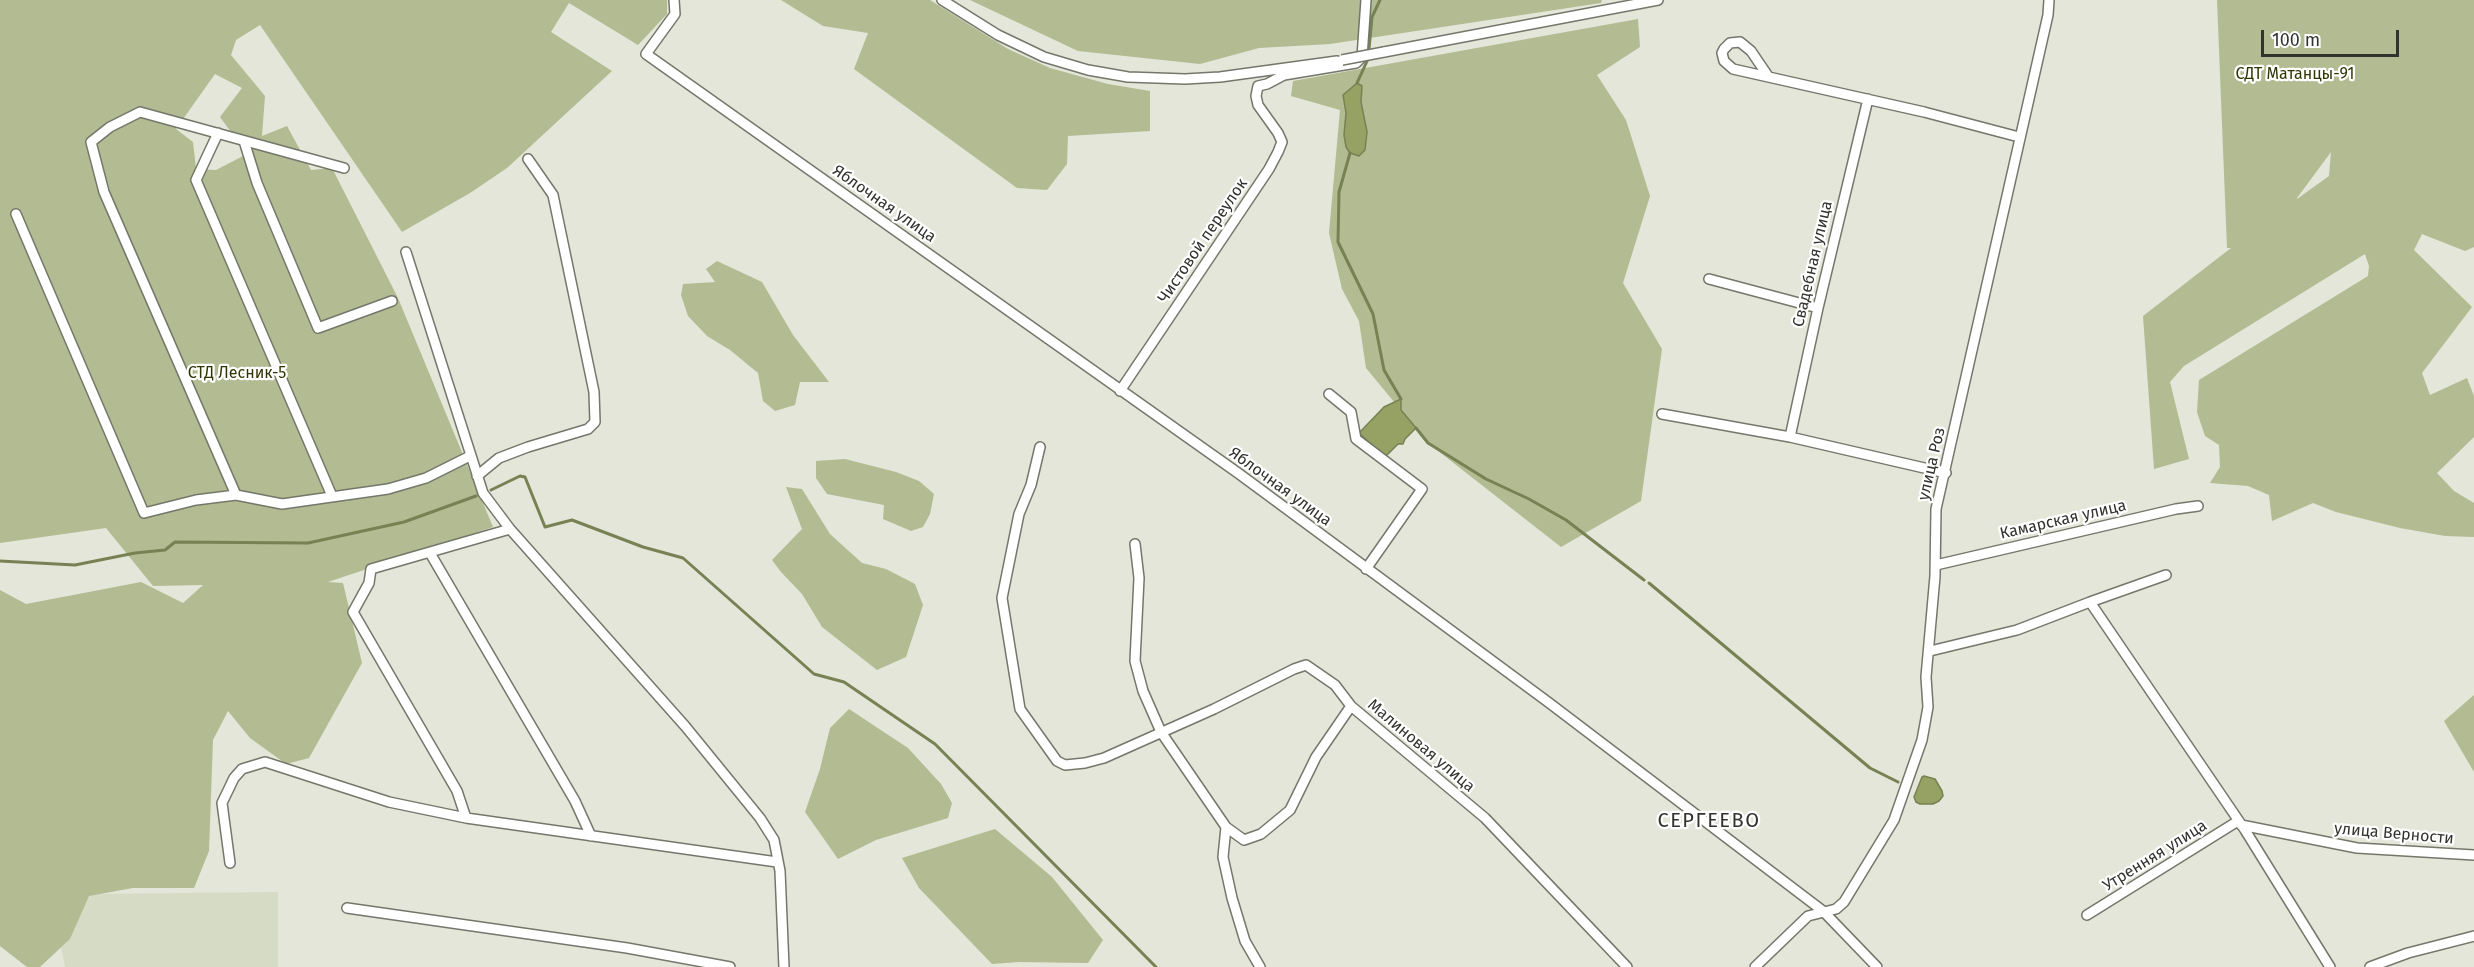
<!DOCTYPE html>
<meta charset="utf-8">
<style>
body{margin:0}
#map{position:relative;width:2474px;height:967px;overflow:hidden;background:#e3e6d8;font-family:"Fira Sans",sans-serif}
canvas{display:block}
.scale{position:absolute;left:2261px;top:30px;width:138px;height:27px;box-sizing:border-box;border:3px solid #32332e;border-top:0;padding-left:8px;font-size:18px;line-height:21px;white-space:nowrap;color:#32332e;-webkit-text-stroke:4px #fff;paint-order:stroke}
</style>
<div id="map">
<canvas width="2474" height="967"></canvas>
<div class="scale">100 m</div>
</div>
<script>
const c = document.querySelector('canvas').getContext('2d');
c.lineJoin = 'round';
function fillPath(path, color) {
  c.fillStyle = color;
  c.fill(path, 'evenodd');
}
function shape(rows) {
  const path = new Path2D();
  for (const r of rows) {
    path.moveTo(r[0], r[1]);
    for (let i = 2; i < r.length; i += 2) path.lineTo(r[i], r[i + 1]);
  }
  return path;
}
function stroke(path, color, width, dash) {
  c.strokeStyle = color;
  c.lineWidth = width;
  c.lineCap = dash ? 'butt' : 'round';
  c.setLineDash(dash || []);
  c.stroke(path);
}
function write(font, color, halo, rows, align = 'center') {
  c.font = font + ' "Fira Sans",sans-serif';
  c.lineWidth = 4.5;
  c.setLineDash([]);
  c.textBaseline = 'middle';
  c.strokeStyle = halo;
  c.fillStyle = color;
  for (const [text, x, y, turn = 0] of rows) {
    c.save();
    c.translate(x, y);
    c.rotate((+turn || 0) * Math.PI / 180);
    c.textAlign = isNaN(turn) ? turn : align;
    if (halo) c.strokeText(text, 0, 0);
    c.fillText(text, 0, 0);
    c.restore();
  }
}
fillPath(shape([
 [278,892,278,967,65,967,56,923,92,894]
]), '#d6dbc6');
fillPath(shape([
 [0,0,667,0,667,14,638,45,569,3,551,32,612,71,507,168,470,193,402,232,260,25,236,40,231,55,265,96,262,136,287,126,311,170,332,168,398,298,493,527,328,582,343,583,362,663,309,758,286,764,250,738,228,711,213,740,209,851,194,888,133,888,89,896,70,939,40,967,27,967,0,946,0,590,26,604,141,582,183,603,203,585,153,586,106,528,0,543],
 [215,74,242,88,220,117,247,154,216,170,196,169,193,142,176,129],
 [781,0,930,0,1008,49,1050,68,1108,84,1150,91,1150,131,1068,136,1067,164,1047,190,1017,188,854,69,868,33,823,26],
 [970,0,1602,0,1601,3,1330,44,1259,48,1200,64,1078,51],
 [2217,0,2474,0,2474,247,2465,251,2422,234,2414,250,2472,307,2422,373,2430,395,2467,378,2474,396,2474,437,2437,473,2454,491,2474,503,2474,537,2445,536,2400,528,2336,512,2313,503,2272,521,2269,495,2248,486,2210,483,2220,467,2219,445,2205,436,2197,412,2199,380,2368,276,2369,266,2365,254,2184,366,2170,382,2189,459,2154,469,2143,316,2231,248,2227,248],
 [2331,152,2329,176,2297,199,2297,198],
 [1638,19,1640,47,1597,75,1626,120,1650,196,1623,283,1662,349,1641,501,1561,547,1428,443,1366,368,1359,321,1342,289,1329,233,1340,110,1291,96,1293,81],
 [717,261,762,282,793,335,829,382,800,382,795,405,775,411,763,401,758,373,730,350,707,336,688,316,681,295,683,284,715,282,706,269],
 [845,459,896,472,919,481,934,494,930,514,923,527,911,531,883,519,884,505,827,494,816,478,816,461],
 [786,487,802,489,830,534,862,563,886,569,915,584,923,605,906,657,877,670,822,627,802,594,781,572,772,560,802,529],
 [2474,695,2474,772,2444,721],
 [849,709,908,748,941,784,952,803,948,818,876,840,838,859,805,812,820,769,830,728],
 [995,829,1052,877,1103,940,1088,963,1019,962,992,964,919,888,902,858]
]), '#b2bb91');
const water = shape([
 [1357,83,1362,86,1361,102,1367,132,1365,150,1359,156,1350,153,1346,147,1344,135,1346,113,1343,95,1357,83],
 [1401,399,1401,410,1416,428,1405,439,1403,444,1398,444,1385,457,1359,433,1384,407,1401,399],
 [1924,776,1935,779,1942,791,1943,796,1939,801,1933,804,1920,804,1916,802,1914,797,1922,777,1924,776]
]);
fillPath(water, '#96a263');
stroke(water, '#788153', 1.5);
stroke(shape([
 [1357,83,1368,59,1372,17,1380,0],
 [1350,153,1339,192,1338,242,1373,314,1384,370,1401,399],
 [1416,428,1428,443,1486,479,1529,499,1566,520,1644,580],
 [491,490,520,476,525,477,545,527,572,520,643,547,683,558,814,674,844,682,935,744,1156,967],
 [0,561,75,565,135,553,165,550,175,542,308,543,404,522,476,496],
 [1649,583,1870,768,1898,782]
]), '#788153', 3);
const minor = shape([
 [674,0,675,14,646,54,1238,473,1548,702,1823,911,1877,967],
 [942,0,998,35,1044,57,1088,70,1128,77,1185,79,1220,77,1337,61],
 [1384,52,1658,0],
 [1768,76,1751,51,1740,42,1730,43,1724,49,1722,53,1724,61,1733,69,1924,112,2019,137],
 [218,133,196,180,332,496],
 [244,141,257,183,318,328,392,301],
 [344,168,140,112,110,127,91,142,104,192,236,495,282,504,388,489,426,478,470,456],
 [16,214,144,513,196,500,236,495],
 [406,252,483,493,510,529,685,726,760,818,774,840,780,871,784,967],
 [1709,279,1818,308],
 [1120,391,1269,169,1278,152,1282,142,1278,133,1258,105,1256,96,1258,86,1267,84,1284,75,1356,63,1362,57,1366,0],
 [1329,394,1351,412,1356,439,1422,489,1366,569],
 [1662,414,1790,437,1946,473],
 [1790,437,1818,308,1868,99],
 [1040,447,1031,485,1019,514,1002,598,1020,709,1057,761,1065,765,1085,763,1104,758,1214,709,1294,669,1306,665,1335,685,1351,706,1485,818,1627,967],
 [477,476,499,458,528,447,588,429,595,422,594,392,553,195,528,159],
 [1135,544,1139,578,1135,661,1143,691,1161,732,1226,827,1244,840,1261,834,1290,810,1316,757,1351,706],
 [430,553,575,801,591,836],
 [1936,565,2176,509,2198,506],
 [2090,602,2166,575],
 [1930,651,2017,630,2090,602,2245,830,2330,967],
 [466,818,457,791,353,612,369,583,371,569,510,529],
 [2241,825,2357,848,2474,855],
 [1226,827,1223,857,1232,898,1245,941,1260,967],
 [230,863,222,803,234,778,242,769,265,762,389,802,466,818,777,862],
 [347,908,627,948,730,967],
 [2087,915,2238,821],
 [1755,967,1808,916,1836,909,1844,902,1894,820,1922,740,1928,707,1926,677,1935,576,1936,509,2048,15,2049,0],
 [2370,967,2408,953,2474,936]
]);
stroke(minor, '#74776a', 12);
stroke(minor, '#fff', 9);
const minorBridge = shape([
 [1342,60,1384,52]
]);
stroke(minorBridge, '#74776a', 12, []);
stroke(minorBridge, '#fff', 9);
write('16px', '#303603', '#fff', [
 ["СДТ Матанцы-91",2295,75],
 ["СТД Лесник-5",237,374]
]);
write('16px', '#32332e', '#fff', [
 ["Яблочная улица",884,204,35],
 ["Чистовой переулок",1203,241,-56],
 ["Свадебная улица",1813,264,-77],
 ["улица Роз",1932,464,-77],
 ["Яблочная улица",1280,487,36],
 ["Камарская улица",2063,520,-13],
 ["Малиновая улица",1421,746,40],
 ["улица Верности",2394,834,5],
 ["Утренняя улица",2155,856,-32]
]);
c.letterSpacing = '1.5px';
write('20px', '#32332e', '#fff', [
 ["СЕРГЕЕВО",1709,821]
]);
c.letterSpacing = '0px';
</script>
